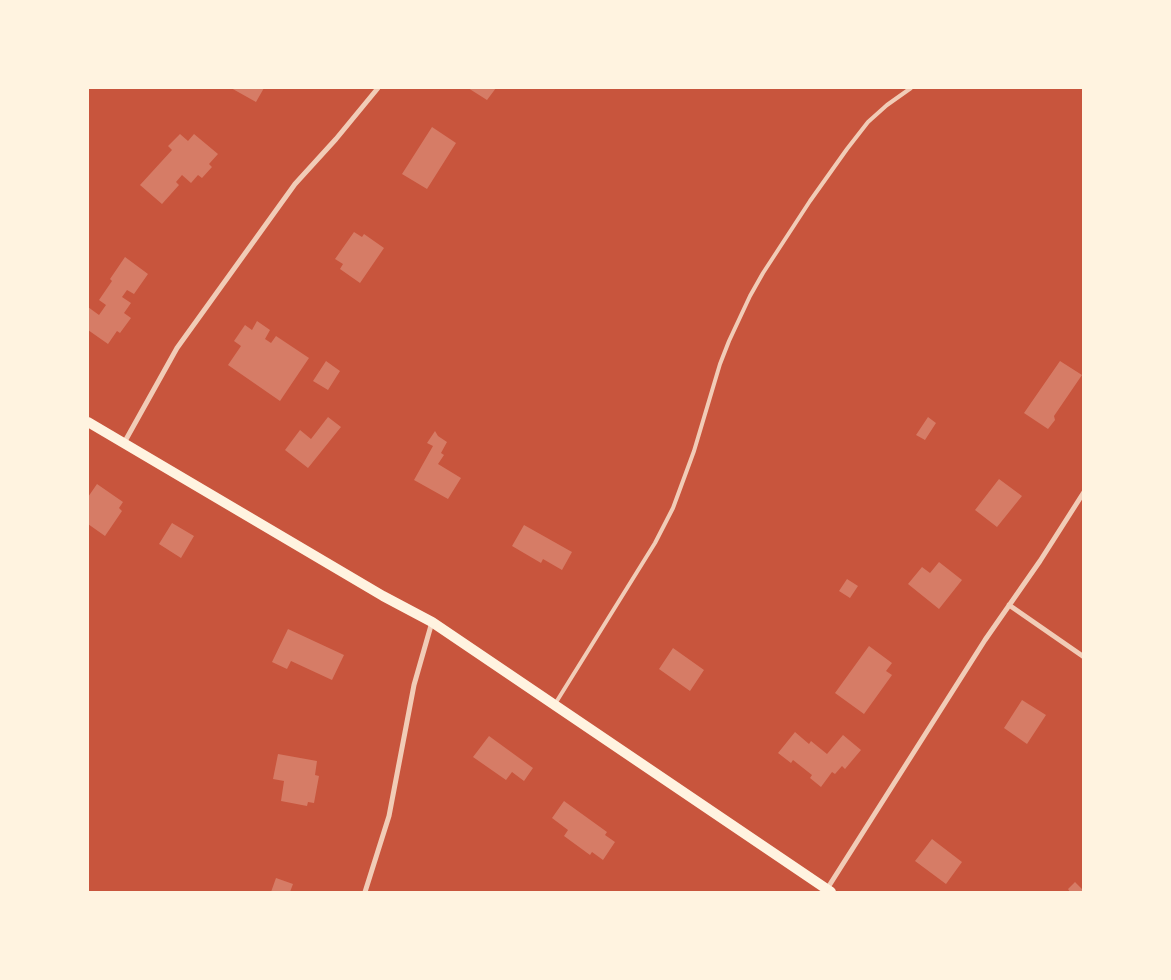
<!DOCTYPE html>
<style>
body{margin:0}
#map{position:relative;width:1171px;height:980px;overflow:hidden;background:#c8553d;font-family:Jost,sans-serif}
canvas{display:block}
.frame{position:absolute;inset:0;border:89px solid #fff3e0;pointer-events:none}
</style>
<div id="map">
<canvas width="1171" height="980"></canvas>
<div class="frame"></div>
</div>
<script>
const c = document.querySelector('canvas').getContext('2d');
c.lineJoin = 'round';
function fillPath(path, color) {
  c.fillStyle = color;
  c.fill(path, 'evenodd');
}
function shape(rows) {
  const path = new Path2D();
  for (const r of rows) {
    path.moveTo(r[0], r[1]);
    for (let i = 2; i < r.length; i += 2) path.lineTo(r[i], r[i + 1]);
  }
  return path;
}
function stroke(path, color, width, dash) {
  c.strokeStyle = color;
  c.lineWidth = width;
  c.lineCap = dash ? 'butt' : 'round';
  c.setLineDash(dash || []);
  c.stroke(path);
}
fillPath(shape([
 [231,88,264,88,256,102],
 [468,88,496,88,487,100],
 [432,127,456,143,427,189,402,174],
 [180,134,188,141,194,134,218,154,209,164,212,167,202,178,198,175,191,183,182,175,176,182,179,185,162,204,140,185,172,150,168,146],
 [354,232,362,237,364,234,384,248,360,283,340,269,343,264,335,259],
 [125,257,148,274,134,294,127,290,122,297,131,303,124,313,131,318,120,333,117,331,108,344,88,330,88,307,99,315,106,305,99,300,112,281,110,279],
 [257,321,270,330,265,339,271,343,276,336,309,358,280,401,228,365,241,346,234,341,245,325,252,330],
 [326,361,340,371,328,390,313,381],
 [1060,361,1082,375,1054,416,1055,420,1048,429,1024,413],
 [328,417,341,427,308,468,285,450,300,430,311,439],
 [928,417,936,423,925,440,916,435],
 [435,431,438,436,447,442,441,453,444,455,438,464,461,478,448,499,414,480,433,446,427,443],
 [999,479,1022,496,997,527,975,510],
 [97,484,123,502,119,508,122,511,105,536,88,524,88,497],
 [172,523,194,536,181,558,159,544],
 [524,525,572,552,562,570,543,559,541,563,512,546],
 [939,562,962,580,939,609,908,584,922,567,930,573],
 [847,579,858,586,850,598,839,591],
 [288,629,344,655,332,680,291,661,287,669,272,662],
 [869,646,892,663,886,671,892,675,864,714,835,693],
 [673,648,704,670,690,691,659,669],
 [1022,700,1046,715,1027,744,1004,728],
 [795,732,809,744,811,741,827,754,843,735,861,750,845,769,842,766,835,774,832,772,821,787,810,778,812,775,793,760,791,763,778,753],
 [489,736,533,768,524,781,512,772,506,780,473,757],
 [278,754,317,761,315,775,319,776,314,803,308,802,307,806,281,801,284,781,273,779],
 [564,801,607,832,605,835,615,842,603,860,592,852,590,855,564,836,568,830,552,818],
 [932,839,962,862,946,884,915,861],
 [276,878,293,884,290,892,271,892],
 [1075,882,1084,891,1084,892,1070,892,1068,889]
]), '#d67c66');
stroke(shape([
 [555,704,655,543,673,508,694,451,720,364,729,341,750,296,763,273,810,201,847,149,868,122,887,105,911,88]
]), '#f1ccb7', 4);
stroke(shape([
 [124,443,177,348,295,184,336,139,378,88],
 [1009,605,1084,657],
 [827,889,985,640,1040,561,1084,492],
 [365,892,389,816,414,685,432,622]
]), '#f1ccb7', 5);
stroke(shape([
 [88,422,383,596,432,622,831,892]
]), '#fff3e0', 10);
</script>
